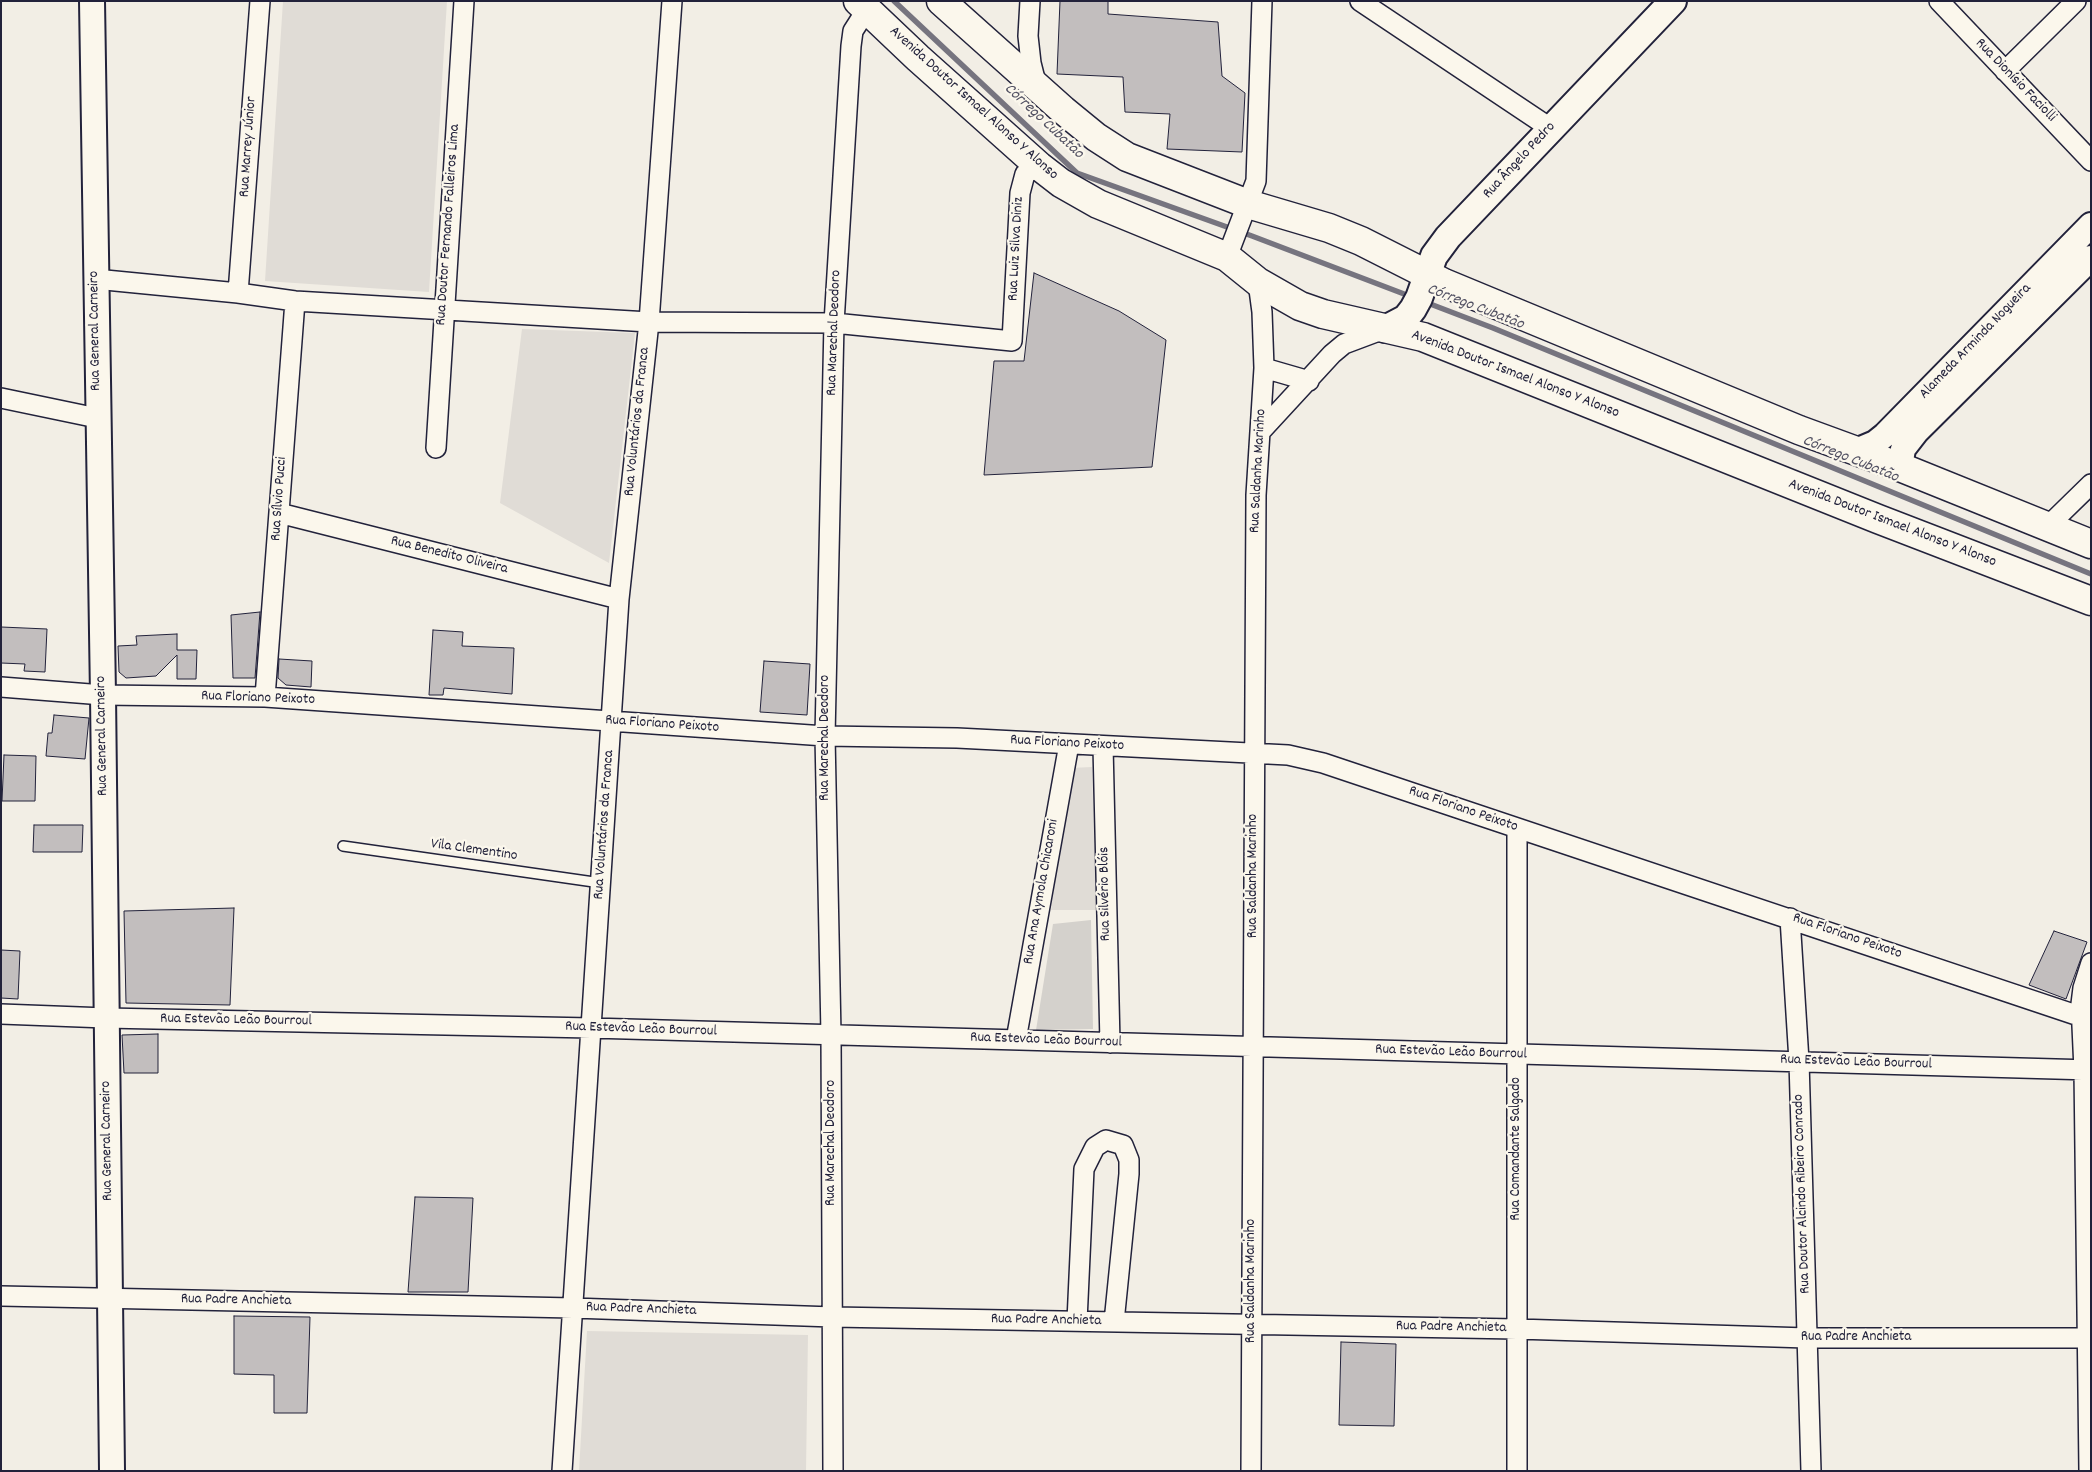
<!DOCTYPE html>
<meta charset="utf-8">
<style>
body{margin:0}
#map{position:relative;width:2092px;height:1472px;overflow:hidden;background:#f2eee5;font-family:Dekko,sans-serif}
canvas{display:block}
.frame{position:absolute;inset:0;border:2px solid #22223b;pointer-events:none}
</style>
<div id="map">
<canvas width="2092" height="1472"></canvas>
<div class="frame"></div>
</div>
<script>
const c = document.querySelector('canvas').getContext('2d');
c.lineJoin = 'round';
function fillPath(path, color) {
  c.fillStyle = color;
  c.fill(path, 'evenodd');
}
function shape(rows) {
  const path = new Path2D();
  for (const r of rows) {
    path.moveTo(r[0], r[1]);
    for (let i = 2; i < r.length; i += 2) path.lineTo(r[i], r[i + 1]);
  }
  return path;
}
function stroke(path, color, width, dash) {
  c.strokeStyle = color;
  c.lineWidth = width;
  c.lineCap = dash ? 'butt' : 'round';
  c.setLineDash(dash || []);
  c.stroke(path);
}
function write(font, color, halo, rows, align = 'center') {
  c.font = font + ' Dekko,sans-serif';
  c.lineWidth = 4.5;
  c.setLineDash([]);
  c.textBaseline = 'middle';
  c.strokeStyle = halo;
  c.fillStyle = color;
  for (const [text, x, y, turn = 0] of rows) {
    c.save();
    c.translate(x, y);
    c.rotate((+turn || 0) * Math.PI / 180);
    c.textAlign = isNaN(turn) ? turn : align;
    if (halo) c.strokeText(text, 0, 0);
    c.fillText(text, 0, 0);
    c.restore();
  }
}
fillPath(shape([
 [283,1,447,1,429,292,265,281],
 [522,329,635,333,609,563,500,503],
 [1092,767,1096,910,1051,910,1070,768],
 [587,1331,808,1335,806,1471,579,1471]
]), '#e0dcd6');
fillPath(shape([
 [1091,920,1093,1029,1036,1030,1053,924]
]), '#d4d1cc');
stroke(shape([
 [894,1,1077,173,1252,236,1412,297],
 [1425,302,1493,328,2091,574]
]), '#76747f', 5.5);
const building = shape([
 [1060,1,1108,1,1108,14,1218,22,1222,76,1245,93,1242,152,1167,149,1170,114,1125,112,1123,77,1057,74,1060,1],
 [1034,273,1119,311,1166,340,1152,467,984,475,994,361,1024,361,1034,273],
 [260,612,255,678,233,678,231,615,260,612],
 [1,627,47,629,45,672,24,671,25,664,1,663,1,627],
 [433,630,463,632,462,646,514,648,512,694,444,688,443,695,429,695,433,630],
 [177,634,177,650,197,650,196,679,177,679,177,655,156,676,126,678,119,672,118,646,137,645,136,636,177,634],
 [279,659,312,661,311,687,286,685,278,678,279,659],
 [764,661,810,664,807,715,760,712,764,661],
 [54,715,89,718,85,759,46,756,48,733,52,733,54,715],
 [4,755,36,756,35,801,2,801,4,755],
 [34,825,83,825,82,852,33,852,34,825],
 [234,908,230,1005,126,1003,124,911,234,908],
 [2054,931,2087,942,2066,999,2029,985,2054,931],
 [1,950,20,951,18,999,1,998,1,950],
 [158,1034,158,1073,124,1073,122,1035,158,1034],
 [415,1197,473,1198,468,1292,408,1292,415,1197],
 [234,1316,310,1317,307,1413,274,1413,274,1375,234,1374,234,1316],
 [1341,1342,1396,1344,1394,1426,1339,1425,1341,1342]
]);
fillPath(building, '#c2bebe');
stroke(building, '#22223b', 1);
const service = shape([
 [343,846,601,883]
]);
const minor = shape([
 [1030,1,1028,36,1031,63,1037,87],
 [1360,1,1550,128],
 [1939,1,2091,161],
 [2005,71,2076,1],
 [1227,257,1256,181,1262,1],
 [95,279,238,293,295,301,649,322,834,323,1012,341,1020,193,1025,174,1039,166],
 [238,293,260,1],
 [1264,368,1309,381],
 [1,398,97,418],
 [1261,431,1332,354,1344,344,1384,329],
 [436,448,464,1],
 [279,513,619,599],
 [2048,526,2091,484],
 [1,687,103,695,265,697,825,736,957,738,1288,755,1323,763,2091,1020],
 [265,697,295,301],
 [1103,746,1110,1043],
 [1517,828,1517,1471],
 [1790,918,1799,1061,1811,1471],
 [1,1014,106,1018,591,1028,2091,1070],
 [1016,1040,1069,744],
 [1,1296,573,1308,833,1317,1517,1329,1807,1338,2091,1338],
 [1077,1321,1084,1169,1095,1147,1106,1140,1123,1145,1129,1160,1129,1174,1114,1322],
 [562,1471,619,599,649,322,672,1],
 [833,1471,831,1035,825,736,834,323,851,46,853,31,860,20,870,12],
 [1251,1471,1256,495,1264,368,1262,312,1258,282],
 [2089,1471,2084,1070,2081,1004,2083,988,2091,963]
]);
const tertiary = shape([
 [92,1,103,695,112,1471],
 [1856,451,1875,443,1885,435,2091,225],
 [1900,467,1903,449,1917,431,2091,258]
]);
const secondary = shape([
 [1385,329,1406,318,1413,309,1419,298,1434,256,1448,237,1673,1]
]);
const primary = shape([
 [858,1,918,58,1039,166,1061,183,1098,204,1227,257,1258,282,1300,306,1323,314,1423,337,1878,519,2091,601],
 [941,1,1063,110,1096,137,1127,157,1248,204,1329,228,1361,241,1444,283,1799,430,1900,467,2091,544]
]);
stroke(service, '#22223b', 12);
stroke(minor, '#22223b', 22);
stroke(tertiary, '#22223b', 28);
stroke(secondary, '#22223b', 30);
stroke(primary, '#22223b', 31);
stroke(service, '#fbf7ec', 9);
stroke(minor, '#fbf7ec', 19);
stroke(tertiary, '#fbf7ec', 24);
stroke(secondary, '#fbf7ec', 26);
stroke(primary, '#fbf7ec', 28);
write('15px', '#22223b', '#fbf7ec', [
 ["Rua Dionísio Faciolli",2015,81,46],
 ["Avenida Doutor Ismael Alonso Y Alonso",973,104,42],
 ["Rua Marrey Júnior",249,147,-86],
 ["Rua Ângelo Pedro",1520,161,-47],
 ["Rua Doutor Fernando Falleiros Lima",449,225,-86],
 ["Rua Luiz Silva Diniz",1017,249,-87],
 ["Rua General Carneiro",96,331,-91],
 ["Rua Marechal Deodoro",835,333,-88],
 ["Alameda Arminda Nogueira",1976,342,-46],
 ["Avenida Doutor Ismael Alonso Y Alonso",1515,375,21],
 ["Rua Voluntários da Franca",638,422,-84],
 ["Rua Saldanha Marinho",1259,471,-87],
 ["Rua Sílvio Pucci",280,499,-86],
 ["Avenida Doutor Ismael Alonso Y Alonso",1892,524,21],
 ["Rua Benedito Oliveira",449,556,14],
 ["Rua Floriano Peixoto",258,699,2],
 ["Rua Floriano Peixoto",662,725,4],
 ["Rua General Carneiro",103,736,-91],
 ["Rua Marechal Deodoro",826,738,-90],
 ["Rua Floriano Peixoto",1067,744,3],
 ["Rua Floriano Peixoto",1463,810,19],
 ["Rua Voluntários da Franca",605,825,-86],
 ["Vila Clementino",474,851,8],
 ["Rua Saldanha Marinho",1254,876,-90],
 ["Rua Ana Aymola Chicaroni",1042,892,-80],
 ["Rua Silvério Blóis",1106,894,-91],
 ["Rua Floriano Peixoto",1847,937,19],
 ["Rua Estevão Leão Bourroul",236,1021,1],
 ["Rua Estevão Leão Bourroul",641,1030,2],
 ["Rua Estevão Leão Bourroul",1046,1041,2],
 ["Rua Estevão Leão Bourroul",1451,1053,2],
 ["Rua Estevão Leão Bourroul",1856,1063,2],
 ["Rua General Carneiro",108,1141,-91],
 ["Rua Marechal Deodoro",832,1143,-90],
 ["Rua Comandante Salgado",1517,1149,-90],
 ["Rua Doutor Alcindo Ribeiro Conrado",1803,1194,-92],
 ["Rua Saldanha Marinho",1252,1281,-90],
 ["Rua Padre Anchieta",236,1301,1],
 ["Rua Padre Anchieta",641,1310,2],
 ["Rua Padre Anchieta",1046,1321,1],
 ["Rua Padre Anchieta",1451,1328,1],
 ["Rua Padre Anchieta",1856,1338]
]);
write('italic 16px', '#535263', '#fbf7ec', [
 ["Córrego Cubatão",1043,122,43],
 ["Córrego Cubatão",1475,308,21],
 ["Córrego Cubatão",1850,460,22]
]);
</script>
